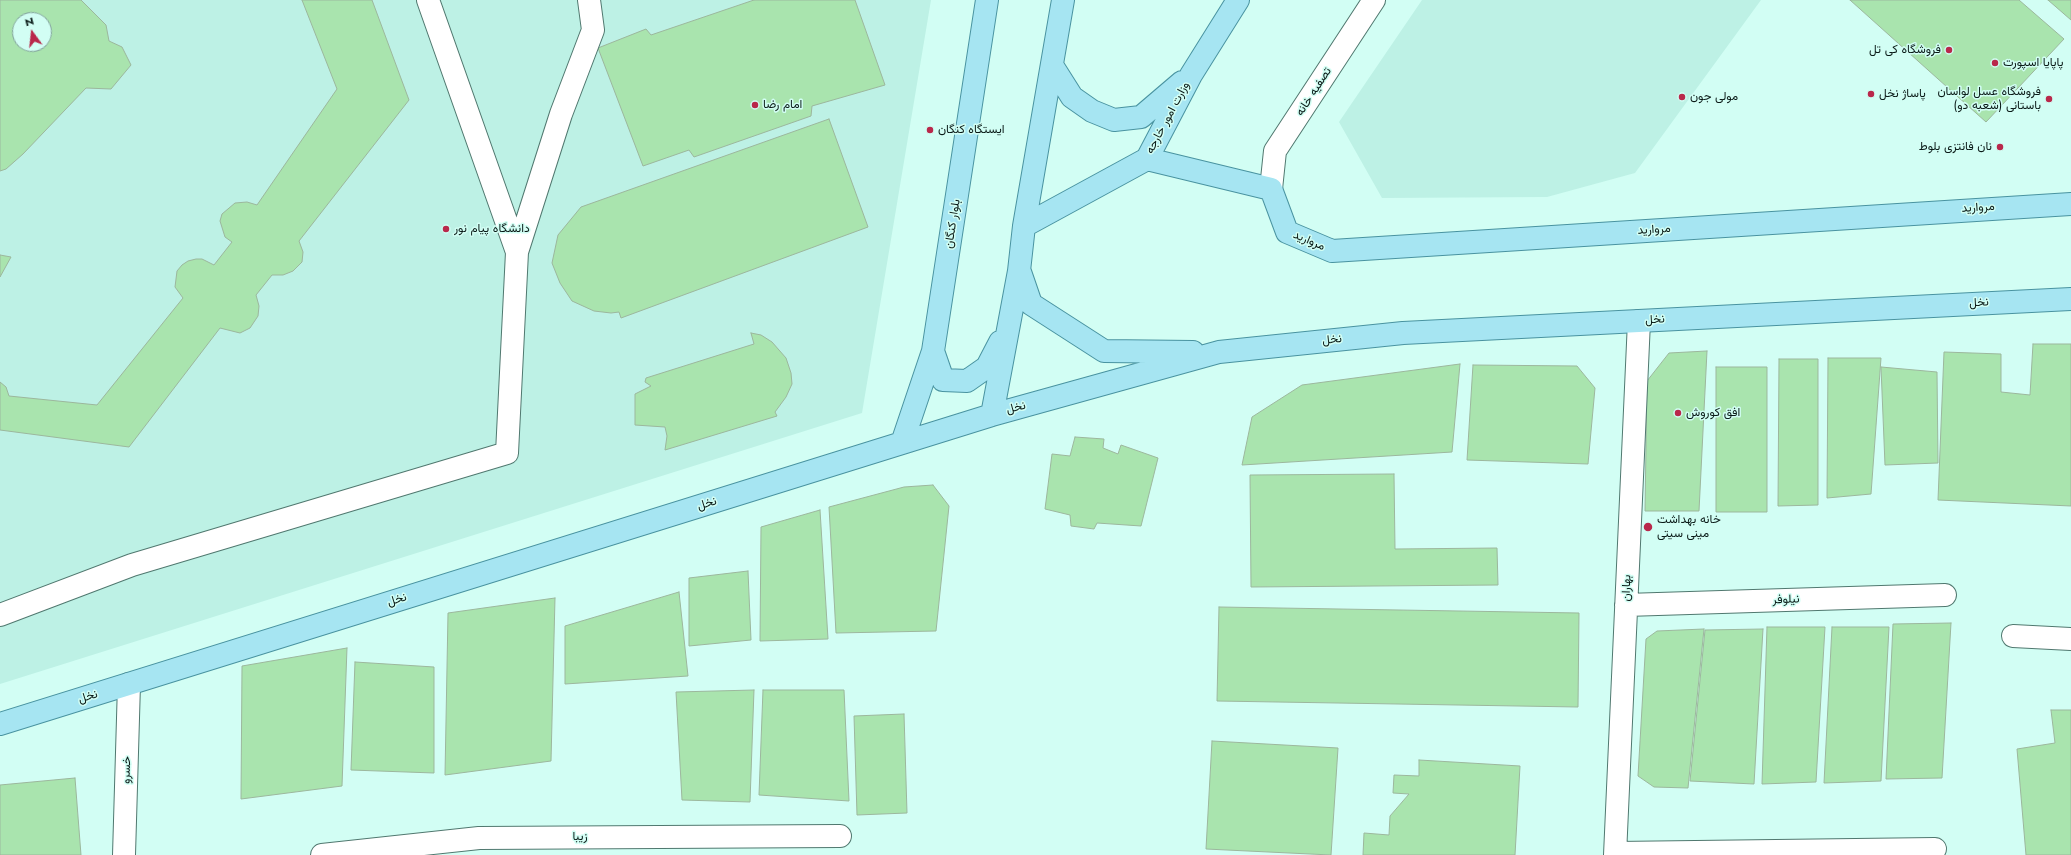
<!DOCTYPE html>
<meta charset="utf-8">
<style>
body{margin:0}
#map{position:relative;width:2071px;height:855px;overflow:hidden;background:#d2fef4;font-family:Jost,sans-serif}
canvas{display:block}
.north{position:absolute;left:12px;top:12px;width:40px;height:40px;box-sizing:border-box;background:#d2fef4;border:1px solid #82a39c;border-radius:50%;rotate:345deg;font-size:11px;font-weight:700;line-height:16px;text-align:center;color:#0a1a17}
.north::after{content:'';display:block;margin:auto;width:14px;height:18px;background:#b9284b;clip-path:polygon(50% 0,100% 100%,50% 72%,0 100%)}
</style>
<div id="map">
<canvas width="2071" height="855"></canvas>
<div class="north">N</div>
</div>
<script>
const c = document.querySelector('canvas').getContext('2d');
c.lineJoin = 'round';
function fillPath(path, color) {
  c.fillStyle = color;
  c.fill(path, 'evenodd');
}
function shape(rows) {
  const path = new Path2D();
  for (const r of rows) {
    path.moveTo(r[0], r[1]);
    for (let i = 2; i < r.length; i += 2) path.lineTo(r[i], r[i + 1]);
  }
  return path;
}
function stroke(path, color, width, dash) {
  c.strokeStyle = color;
  c.lineWidth = width;
  c.lineCap = dash ? 'butt' : 'round';
  c.setLineDash(dash || []);
  c.stroke(path);
}
function write(font, color, halo, rows, align = 'center') {
  c.font = font + ' Jost,Vazirmatn,sans-serif';
  c.lineWidth = 3;
  c.setLineDash([]);
  c.textBaseline = 'middle';
  c.strokeStyle = halo;
  c.fillStyle = color;
  for (const [text, x, y, turn = 0] of rows) {
    c.save();
    c.translate(x, y);
    c.rotate((+turn || 0) * Math.PI / 180);
    c.textAlign = isNaN(turn) ? turn : align;
    if (halo) c.strokeText(text, 0, 0);
    c.fillText(text, 0, 0);
    c.restore();
  }
}
fillPath(shape([
 [0,0,931,0,862,413,0,684],
 [20,20,44,20,44,44,20,44],
 [1422,0,1761,0,1635,173,1547,197,1382,198,1339,122]
]), '#bdf1e5');
const building = shape([
 [0,0,81,0,106,25,109,41,122,47,131,65,111,89,86,88,23,154,6,169,0,171,0,0],
 [20,20,44,20,44,44,20,44,20,20],
 [302,0,372,0,409,100,299,241,303,252,302,262,293,271,283,275,272,275,256,295,259,306,258,316,250,328,240,333,220,328,129,447,0,430,0,382,6,387,9,396,97,405,183,298,175,287,177,271,182,265,188,261,196,259,202,259,214,265,232,242,225,237,220,221,222,214,235,203,247,202,257,205,337,89,302,0],
 [754,0,855,0,885,85,812,106,811,116,694,157,689,150,643,166,598,48,646,29,651,35,754,0],
 [1850,0,2019,0,2064,39,1986,122,1850,0],
 [2048,0,2071,0,2071,20,2048,0],
 [829,119,868,227,621,318,619,312,611,313,594,311,572,301,560,283,552,263,558,235,581,207,829,119],
 [0,255,11,257,0,277,0,255],
 [751,333,761,335,772,342,786,358,791,373,792,384,786,397,775,412,777,416,665,450,667,436,665,427,635,425,635,394,651,386,645,382,646,378,754,344,751,333],
 [2033,344,2071,344,2071,506,1938,500,1944,352,2001,354,2001,392,2030,395,2033,344],
 [1707,351,1699,511,1645,511,1647,381,1669,353,1707,351],
 [1828,358,1881,358,1871,494,1827,498,1828,358],
 [1779,359,1818,359,1818,505,1778,506,1779,359],
 [1460,364,1452,452,1242,465,1252,417,1302,385,1460,364],
 [1473,365,1577,366,1595,388,1588,464,1467,460,1473,365],
 [1716,367,1767,367,1767,512,1716,512,1716,367],
 [1881,367,1937,372,1938,463,1885,465,1881,367],
 [1075,437,1104,439,1103,448,1118,454,1121,445,1158,458,1141,526,1097,523,1094,529,1071,526,1070,515,1045,509,1052,454,1070,456,1075,437],
 [1394,474,1395,549,1497,548,1498,585,1251,587,1250,475,1394,474],
 [933,485,949,506,936,631,836,633,829,507,904,487,933,485],
 [820,510,828,639,760,641,761,527,820,510],
 [748,571,751,640,689,646,689,578,748,571],
 [679,592,688,676,565,684,565,626,679,592],
 [555,598,551,761,445,775,448,613,555,598],
 [1219,607,1579,613,1578,707,1217,701,1219,607],
 [1951,623,1942,778,1886,779,1893,624,1951,623],
 [1767,627,1825,627,1816,782,1762,784,1767,627],
 [1832,627,1889,627,1881,781,1824,783,1832,627],
 [1704,629,1688,788,1654,787,1638,776,1646,639,1657,631,1704,629],
 [1763,629,1754,784,1690,781,1705,630,1763,629],
 [347,648,342,786,241,799,242,666,347,648],
 [355,662,434,667,434,773,351,770,355,662],
 [754,690,750,802,682,800,676,692,754,690],
 [763,690,844,690,849,801,759,795,763,690],
 [2051,710,2071,710,2071,855,2026,855,2017,749,2055,743,2051,710],
 [904,714,907,813,857,815,854,716,904,714],
 [1212,741,1338,748,1331,855,1206,849,1212,741],
 [1419,760,1520,766,1515,855,1363,855,1364,833,1389,835,1390,816,1409,794,1393,793,1394,775,1419,776,1419,760],
 [75,778,81,855,0,855,0,785,75,778]
]);
fillPath(building, '#a9e4ae');
stroke(building, '#9cb79d', 1);
const minor = shape([
 [428,0,517,252],
 [1271,189,1275,151,1374,0],
 [1626,605,1945,595],
 [0,615,132,565,507,453,517,252,561,114,593,30,589,0],
 [2013,636,2071,639],
 [1616,853,1935,849],
 [124,855,129,684],
 [322,855,479,838,840,836],
 [1615,855,1639,321]
]);
const major = shape([
 [1053,67,1072,97,1092,111,1114,120,1141,117,1182,82],
 [1147,159,1271,189,1287,232,1332,251,2071,204],
 [1024,226,1147,159,1191,75,1238,0],
 [1020,272,1031,304,1104,351,1193,352],
 [933,351,943,380,967,381,987,367,1000,342],
 [992,415,1019,271,1024,226,1063,0],
 [902,443,933,351,987,0],
 [0,724,992,415,1219,352,1403,333,2071,299]
]);
stroke(minor, '#50786f', 24);
stroke(major, '#4993a0', 24);
stroke(minor, '#fff', 22);
stroke(major, '#a6e5f2', 22);
for (const [x, y, r, color] of [
 [1949,50,4,"#b9284b"],
 [1995,63,4,"#b9284b"],
 [1871,94,4,"#b9284b"],
 [1682,97,4,"#b9284b"],
 [2049,99,4,"#b9284b"],
 [755,105,4,"#b9284b"],
 [930,130,4,"#b9284b"],
 [2000,147,4,"#b9284b"],
 [446,229,4,"#b9284b"],
 [1678,413,4,"#b9284b"],
 [1648,527,5,"#b9284b"]
]) {
  const dot = new Path2D();
  dot.arc(x, y, r, 0, 2 * Math.PI);
  c.fillStyle = color;
  c.fill(dot);
  stroke(dot, '#d2fef4', 1.5);
}
write('12px', '#0a1a17', '#d2fef4', [
 ["فروشگاه کی تل",1941,50,"right"],
 ["پاپایا اسپورت",2003,63],
 ["فروشگاه عسل لواسان",2041,92,"right"],
 ["باستانی (شعبه دو)",2041,106,"right"],
 ["پاساژ نخل",1879,94],
 ["مولی جون",1690,97],
 ["امام رضا",763,105],
 ["ایستگاه کنگان",938,130],
 ["نان فانتزی بلوط",1992,147,"right"],
 ["دانشگاه پیام نور",454,229],
 ["افق کوروش",1686,413],
 ["خانه بهداشت",1657,520],
 ["مینی سیتی",1657,534]
], 'left');
write('12px', '#0a1a17', '#d2fef4', [
 ["تصفیه خانه",1314,92,-57],
 ["وزارت امور خارجه",1168,118,-62],
 ["مروارید",1978,208,-4],
 ["بلوار کنگان",953,224,-81],
 ["مروارید",1654,230,-4],
 ["مروارید",1309,241,23],
 ["نخل",1979,303,-3],
 ["نخل",1655,320,-3],
 ["نخل",1332,340,-6],
 ["نخل",1016,408,-15],
 ["نخل",707,504,-17],
 ["بهاران",1627,588,-88],
 ["نخل",397,600,-17],
 ["نیلوفر",1786,600,-2],
 ["نخل",88,697,-17],
 ["خسرو",127,770,-88],
 ["زیبا",580,837]
]);
</script>
